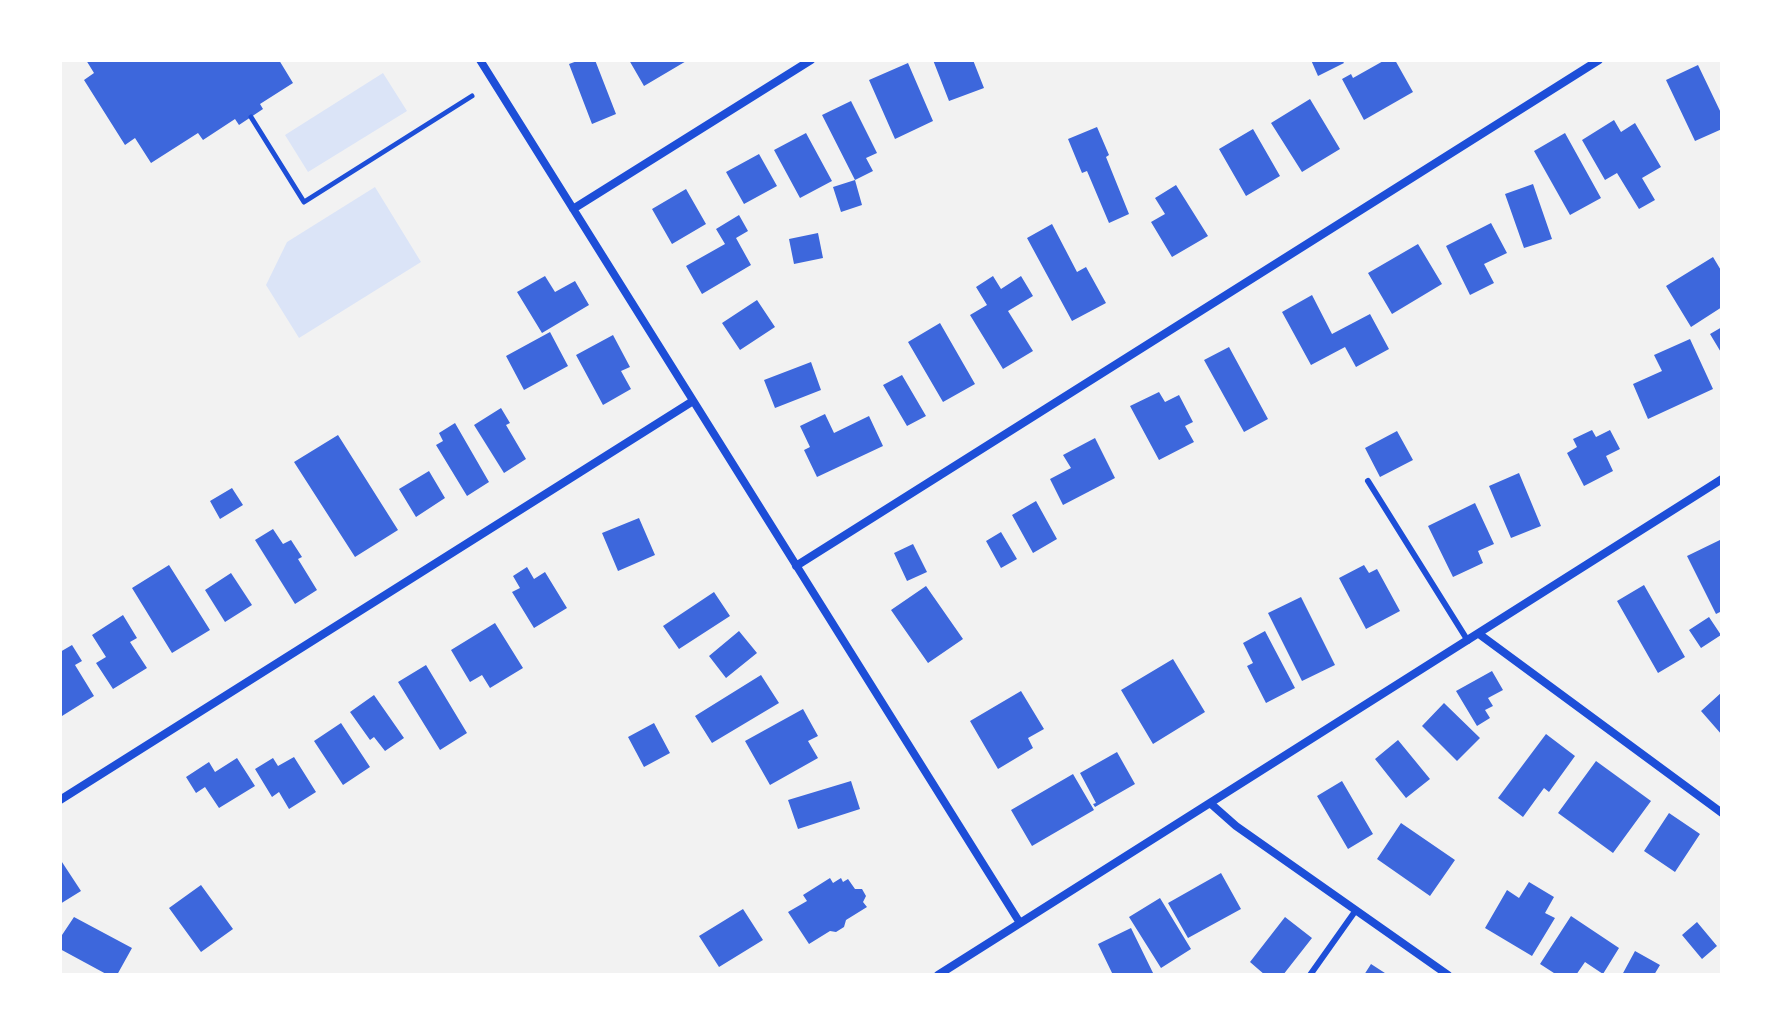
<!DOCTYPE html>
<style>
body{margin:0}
#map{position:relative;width:1782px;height:1035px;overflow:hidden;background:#f2f2f2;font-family:"PT Serif",serif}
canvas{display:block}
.frame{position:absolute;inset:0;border:62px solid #fff;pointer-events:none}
</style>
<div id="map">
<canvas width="1782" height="1035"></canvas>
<div class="frame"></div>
</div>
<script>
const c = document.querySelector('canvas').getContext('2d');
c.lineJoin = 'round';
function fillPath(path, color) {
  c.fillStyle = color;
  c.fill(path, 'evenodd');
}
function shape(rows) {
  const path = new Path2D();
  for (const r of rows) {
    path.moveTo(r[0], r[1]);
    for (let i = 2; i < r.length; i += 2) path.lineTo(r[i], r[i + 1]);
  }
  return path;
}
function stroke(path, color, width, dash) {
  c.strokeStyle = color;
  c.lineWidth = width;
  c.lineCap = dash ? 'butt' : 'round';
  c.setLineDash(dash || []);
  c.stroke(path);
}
fillPath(shape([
 [383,73,407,111,308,172,285,135],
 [375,187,421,262,299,338,266,285,287,242]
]), '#dbe4f7');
fillPath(shape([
 [86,60,279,60,293,83,260,104,263,109,239,125,235,119,203,140,198,133,151,163,135,138,125,145,84,80,94,73],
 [580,60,595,60,616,114,592,124,569,64],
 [629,60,688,60,644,86],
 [933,60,973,60,984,88,949,101],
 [1311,60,1342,60,1344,63,1318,76],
 [1385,60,1395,60,1413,92,1364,120,1342,79,1351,74,1353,78],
 [908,63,933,121,895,139,869,80],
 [1698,65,1722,115,1722,129,1695,141,1666,80],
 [1310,99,1340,149,1302,172,1271,123],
 [851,101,877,153,866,158,873,171,855,180,822,115],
 [1614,120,1621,132,1635,123,1661,167,1642,178,1655,200,1639,209,1617,173,1605,180,1582,140],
 [1097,127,1109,155,1106,157,1129,214,1109,223,1087,171,1082,173,1068,139],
 [1253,129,1280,176,1246,196,1219,149],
 [806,133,832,181,800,198,774,150],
 [1565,133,1601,198,1570,215,1534,151],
 [759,154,777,186,744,204,726,172],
 [855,180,862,205,841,212,833,187],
 [1533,184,1552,239,1524,248,1505,194],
 [1176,185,1208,236,1172,257,1151,222,1165,214,1155,198],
 [686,189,706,224,672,244,652,209],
 [739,215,748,231,736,238,751,265,702,294,686,266,725,244,716,229],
 [1491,223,1507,253,1484,264,1494,283,1470,295,1446,246],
 [1052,224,1077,272,1086,267,1106,303,1072,321,1027,238],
 [818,233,823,258,794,264,789,239],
 [1418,244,1442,284,1392,314,1368,273],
 [1713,257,1722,272,1722,307,1691,327,1666,286],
 [545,276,555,292,575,281,589,305,542,333,517,292],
 [993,276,1001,289,1021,276,1033,296,1008,311,1033,351,1003,369,970,315,987,305,976,287],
 [1312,295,1332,334,1370,314,1389,349,1356,367,1345,347,1311,365,1282,312],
 [757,300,775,327,740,350,722,323],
 [940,323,975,384,943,402,908,342],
 [1722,327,1722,354,1710,334],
 [550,332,568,366,524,390,506,356],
 [613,335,630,367,621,371,631,389,603,405,576,355],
 [1690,339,1713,389,1648,419,1633,384,1662,371,1654,355],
 [1229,347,1268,419,1244,432,1204,360],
 [811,362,821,390,775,408,764,380],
 [902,375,926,416,907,426,883,385],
 [1159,392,1165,402,1179,395,1193,422,1185,426,1194,442,1159,460,1130,406],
 [501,408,510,423,506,425,526,459,504,473,474,425],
 [825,414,834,433,869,416,883,446,817,477,804,450,810,447,800,426],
 [455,423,489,482,467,496,436,445,443,441,439,433],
 [1592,430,1596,437,1610,430,1620,449,1606,456,1613,471,1584,486,1567,453,1577,447,1573,439],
 [1397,431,1413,460,1380,477,1365,448],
 [338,435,398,530,355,557,294,462],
 [1095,438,1115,478,1063,505,1050,479,1071,468,1063,455],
 [429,471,445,498,416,517,399,489],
 [1519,473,1541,526,1511,538,1489,486],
 [232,488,243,505,220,519,210,501],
 [1036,501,1057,539,1033,553,1012,515],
 [1475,503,1494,544,1478,551,1483,563,1453,577,1428,526],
 [639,518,655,555,618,571,602,533],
 [273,529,283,544,291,540,302,557,298,559,317,590,295,604,255,540],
 [1001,532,1017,559,1001,568,986,541],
 [1722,539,1722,611,1716,614,1687,556],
 [913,544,927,572,907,581,894,553],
 [169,565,210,630,172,653,132,588],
 [1364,565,1369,573,1377,569,1400,611,1366,629,1339,578],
 [527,567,534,579,545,572,567,608,534,628,512,592,520,588,513,576],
 [231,573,252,605,225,622,205,590],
 [1644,585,1685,657,1658,673,1617,601],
 [926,586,963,639,928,663,891,610],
 [714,592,730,616,679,649,663,626],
 [1301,597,1335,665,1302,681,1268,613],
 [123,615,137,638,130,642,147,668,113,689,96,663,106,657,92,635],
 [1709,617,1721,635,1701,648,1689,630],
 [495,623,523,668,490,688,482,675,470,682,451,650],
 [739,631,757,653,726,678,709,656],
 [1265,631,1295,688,1266,703,1247,666,1253,663,1243,643],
 [72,645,82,661,75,665,94,696,62,716,60,712,60,652],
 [1173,659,1205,712,1153,744,1121,690],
 [426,665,467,733,440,750,398,682],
 [1492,671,1503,690,1488,698,1493,706,1485,710,1490,718,1477,726,1456,691],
 [761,675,779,703,712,743,695,716],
 [1021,691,1044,729,1028,738,1033,748,998,769,970,721],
 [1722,692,1722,735,1701,711],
 [374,695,404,738,385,751,374,737,370,740,350,712],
 [1444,703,1480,738,1457,761,1422,726],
 [803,709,818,736,808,741,818,758,770,785,745,741],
 [341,723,370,767,343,785,314,741],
 [654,723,670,753,644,767,628,737],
 [1546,734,1575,756,1549,792,1544,788,1523,817,1498,798],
 [1398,740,1430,779,1406,798,1375,759],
 [1117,752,1135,784,1095,807,1093,804,1096,803,1080,773],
 [294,757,316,792,289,809,279,792,272,797,255,769,273,758,278,766],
 [237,758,255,786,219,808,205,787,196,793,186,777,209,762,215,772],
 [1596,761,1651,801,1613,853,1558,813],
 [1073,774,1094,810,1032,846,1011,810],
 [851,781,860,809,798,829,788,800],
 [1342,781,1373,834,1348,849,1317,796],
 [1669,813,1700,834,1675,872,1644,851],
 [1401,823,1455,860,1430,896,1377,859],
 [60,859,81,891,60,904],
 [1221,873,1241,909,1188,938,1168,903],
 [830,878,833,883,841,878,843,882,848,879,855,889,862,889,866,896,863,902,867,907,846,920,844,927,836,932,830,931,809,944,788,912,807,901,803,895],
 [1529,882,1554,897,1545,913,1555,918,1532,956,1485,928,1507,890,1519,898],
 [201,885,233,929,201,952,169,908],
 [1160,898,1191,949,1161,968,1129,917],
 [743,909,763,940,719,967,699,936],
 [1571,916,1619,948,1603,974,1585,962,1576,975,1557,975,1540,964],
 [74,917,132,948,117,975,108,975,60,949,60,938],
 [1285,917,1312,938,1283,975,1265,975,1250,962],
 [1697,922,1717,946,1702,959,1682,935],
 [1131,928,1154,975,1113,975,1098,944],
 [1635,951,1660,965,1654,975,1622,975],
 [1371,964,1388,975,1364,975]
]), '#3d67dc');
stroke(shape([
 [251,117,304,202,472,96]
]), '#1d4ed8', 5);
stroke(shape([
 [1368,481,1468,641],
 [1310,975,1356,910]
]), '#1d4ed8', 6);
stroke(shape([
 [480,60,1020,923],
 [573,209,811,60],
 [796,566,1599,60],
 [1479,634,1722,813],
 [60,800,693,401],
 [1210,803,1236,826,1448,975],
 [938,975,1722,479]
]), '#1d4ed8', 8);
</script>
